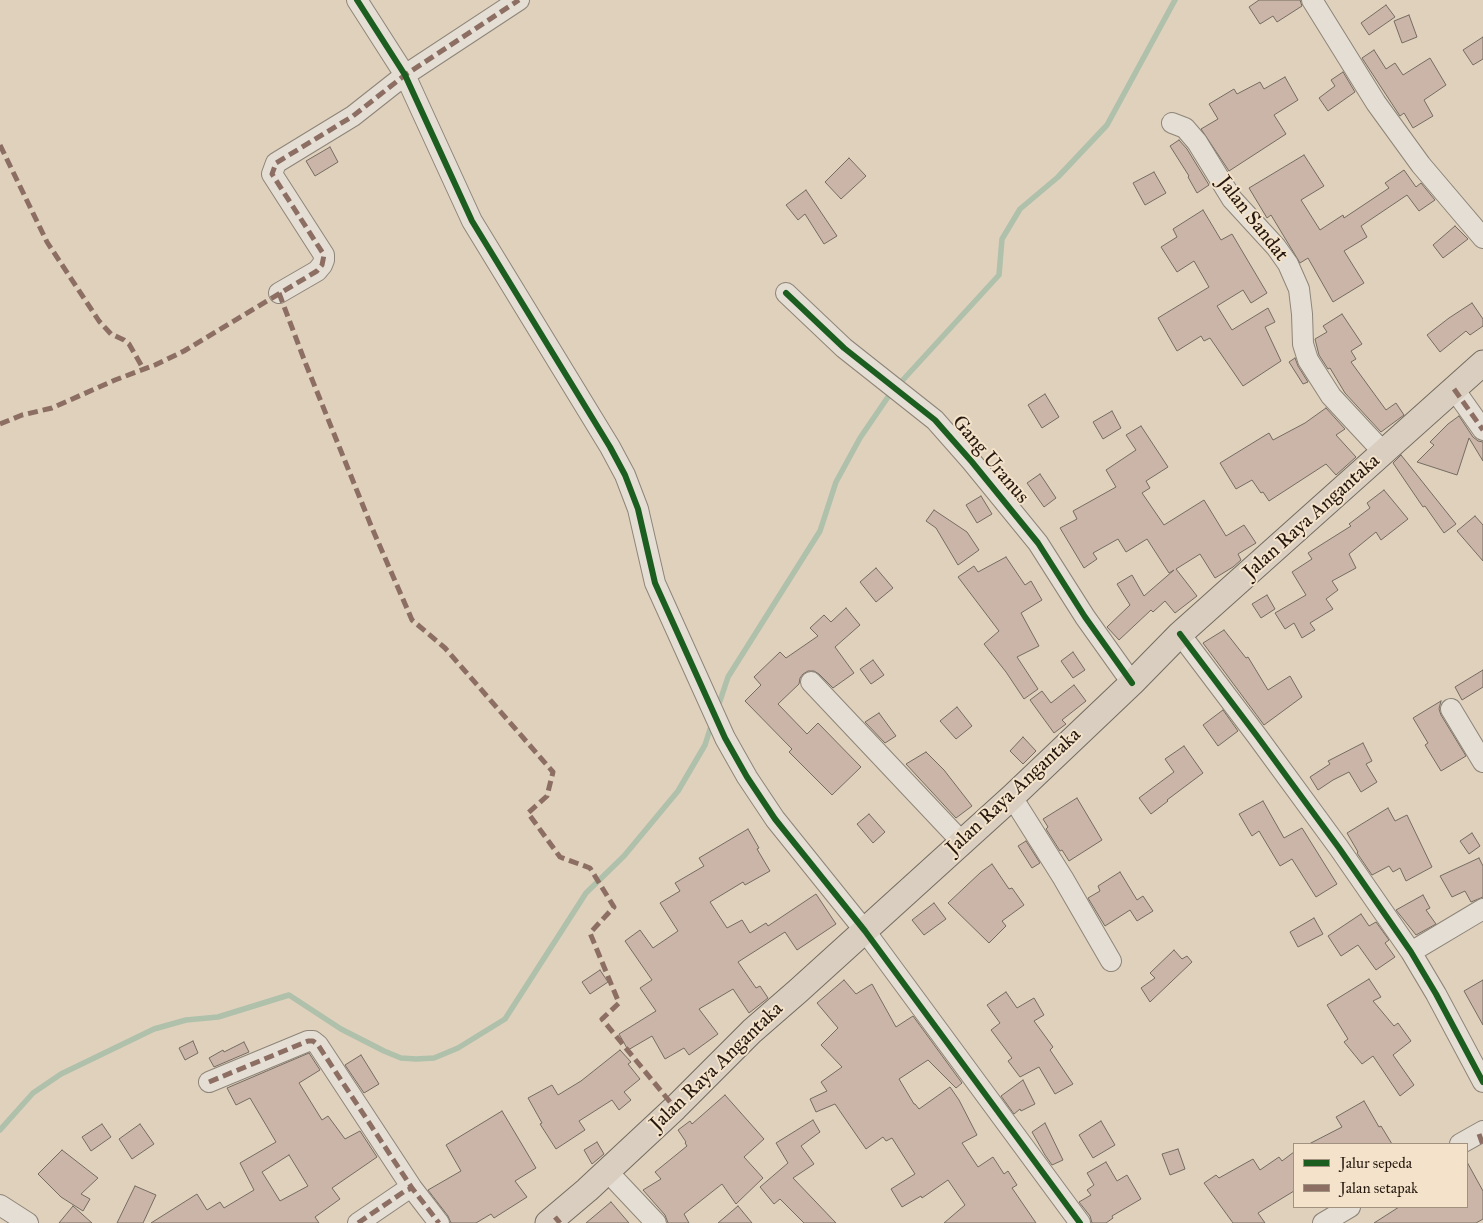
<!DOCTYPE html>
<style>
body{margin:0}
#map{position:relative;width:1483px;height:1223px;overflow:hidden;background:#dfd1bc;font-family:"IM FELL Great Primer",serif}
canvas{display:block}
.legend{position:absolute;left:1293px;top:1143px;width:175px;height:65px;box-sizing:border-box;background:#f4e3ca;border:1px solid #a1927f;margin:0;padding:6px 9px;list-style:none;font-size:15px;color:#24180f}
.legend li{display:flex;align-items:center;gap:10px;height:25px}
.legend b{width:25px;border:1px solid #a1927f}
</style>
<div id="map">
<canvas width="1483" height="1223"></canvas>
<ul class="legend">
<li><b style="height:6px;background:#1b5e20"></b>Jalur sepeda</li>
<li><b style="height:6px;background:#8d6e63"></b>Jalan setapak</li>
</ul>
</div>
<script>
const c = document.querySelector('canvas').getContext('2d');
c.lineJoin = 'round';
function shape(rows) {
  const path = new Path2D();
  for (const r of rows) {
    path.moveTo(r[0], r[1]);
    for (let i = 2; i < r.length; i += 2) path.lineTo(r[i], r[i + 1]);
  }
  return path;
}
function stroke(path, color, width, dash) {
  c.strokeStyle = color;
  c.lineWidth = width;
  c.lineCap = dash ? 'butt' : 'round';
  c.setLineDash(dash || []);
  c.stroke(path);
}
function fillPath(path, color) {
  c.fillStyle = color;
  c.fill(path, 'evenodd');
}
function write(font, color, halo, rows, align = 'center') {
  c.font = font + ' "IM FELL Great Primer",serif';
  c.lineWidth = 4;
  c.setLineDash([]);
  c.textBaseline = 'middle';
  c.strokeStyle = halo;
  c.fillStyle = color;
  for (const [text, x, y, turn = 0] of rows) {
    c.save();
    c.translate(x, y);
    c.rotate((+turn || 0) * Math.PI / 180);
    c.textAlign = isNaN(turn) ? turn : align;
    if (halo) c.strokeText(text, 0, 0);
    c.fillText(text, 0, 0);
    c.restore();
  }
}
stroke(shape([
 [718,707,728,677,820,531,836,482,860,438,890,394,999,275,1002,239,1020,209,1058,177,1107,125,1175,0],
 [0,1130,33,1093,61,1074,154,1029,186,1020,218,1017,289,995,341,1029,384,1051,401,1058,416,1059,434,1058,458,1048,505,1019,586,893,624,856,678,791,705,745,712,723]
]), '#afc0ab', 5.5);
const building = shape([
 [1259,0,1300,0,1302,6,1277,22,1273,16,1260,24,1249,7,1259,0],
 [1386,5,1395,17,1369,35,1361,23,1386,5],
 [1409,15,1417,37,1402,43,1394,21,1409,15],
 [1483,37,1483,59,1473,65,1463,50,1483,37],
 [1374,50,1386,69,1395,63,1403,75,1430,58,1446,85,1424,100,1433,116,1413,128,1404,113,1400,116,1362,58,1374,50],
 [1343,72,1355,92,1328,111,1319,98,1335,86,1331,80,1343,72],
 [1285,77,1298,100,1274,115,1286,134,1229,171,1201,129,1218,119,1209,104,1234,89,1237,94,1260,82,1264,89,1285,77],
 [1179,140,1187,149,1209,185,1197,193,1188,177,1189,176,1170,146,1179,140],
 [330,147,338,162,315,176,306,161,330,147],
 [1304,155,1324,186,1301,200,1320,230,1343,215,1344,218,1389,188,1385,183,1404,170,1416,187,1421,183,1435,200,1419,211,1407,195,1361,226,1367,237,1344,251,1364,283,1333,302,1308,258,1300,263,1271,215,1267,218,1249,188,1304,155],
 [849,158,866,176,841,199,825,182,849,158],
 [1154,172,1166,193,1145,205,1133,183,1154,172],
 [806,190,837,236,824,244,805,214,798,220,786,205,806,190],
 [1203,210,1221,240,1232,234,1267,293,1251,303,1243,290,1217,306,1232,330,1268,308,1275,322,1265,327,1281,361,1243,386,1210,338,1204,341,1201,336,1177,351,1158,318,1209,287,1194,261,1177,272,1161,247,1177,237,1173,229,1203,210],
 [1455,226,1468,239,1443,258,1433,245,1455,226],
 [1472,303,1483,319,1483,326,1470,335,1466,331,1440,352,1427,335,1449,318,1472,303],
 [1342,314,1362,344,1351,351,1356,359,1351,362,1386,410,1396,403,1404,415,1381,432,1345,393,1330,368,1328,369,1319,355,1315,339,1327,332,1323,326,1342,314],
 [1295,358,1298,366,1308,382,1303,384,1289,362,1295,358],
 [1045,394,1059,417,1042,428,1028,405,1045,394],
 [1326,408,1345,429,1336,435,1356,457,1336,475,1326,464,1269,501,1263,492,1261,493,1252,480,1236,489,1220,463,1269,433,1273,440,1305,423,1326,408],
 [1112,411,1121,428,1103,439,1093,422,1112,411],
 [1459,416,1473,437,1478,441,1483,442,1483,461,1469,438,1457,475,1417,462,1434,445,1430,442,1448,424,1459,416],
 [1141,426,1168,467,1146,481,1150,488,1142,493,1164,525,1204,500,1226,536,1244,525,1256,543,1238,554,1241,560,1233,567,1215,578,1200,554,1176,569,1197,596,1175,613,1165,601,1153,612,1151,610,1119,640,1107,627,1130,605,1117,584,1132,575,1144,596,1174,570,1169,573,1147,539,1126,552,1118,539,1093,553,1097,559,1084,568,1060,528,1077,519,1073,511,1116,487,1106,470,1136,450,1126,435,1141,426],
 [1401,455,1456,524,1444,533,1425,506,1423,507,1393,463,1401,455],
 [1040,474,1056,498,1044,507,1027,483,1040,474],
 [1384,490,1408,519,1381,540,1376,532,1349,554,1356,568,1332,581,1338,590,1326,599,1333,609,1310,623,1315,630,1302,638,1294,623,1285,629,1275,613,1306,595,1292,572,1312,559,1308,553,1351,526,1349,524,1370,508,1367,503,1384,490],
 [981,496,992,514,977,523,966,505,981,496],
 [934,510,967,532,979,550,958,565,936,528,926,521,934,510],
 [1475,516,1483,525,1483,561,1457,531,1475,516],
 [1006,557,1025,585,1031,581,1042,600,1021,613,1039,646,1017,657,1038,689,1024,699,1006,672,984,644,999,631,958,577,974,566,978,572,1006,557],
 [876,568,893,588,876,602,860,582,876,568],
 [1267,595,1275,609,1261,618,1252,604,1267,595],
 [846,608,860,625,835,647,854,673,833,688,819,674,814,671,808,671,803,674,800,678,799,684,778,704,807,734,818,723,861,767,832,795,789,752,792,749,745,701,761,685,754,677,780,652,786,658,818,636,810,628,824,615,831,622,846,608],
 [1224,630,1246,658,1248,657,1268,690,1290,676,1302,697,1264,725,1203,643,1224,630],
 [1073,652,1085,670,1073,678,1061,661,1073,652],
 [873,660,884,675,871,684,860,669,873,660],
 [1483,670,1483,687,1462,700,1455,687,1483,670],
 [1074,685,1086,701,1062,720,1066,724,1054,733,1030,700,1042,691,1051,703,1074,685],
 [1441,701,1439,709,1441,715,1466,756,1441,771,1425,745,1428,743,1413,718,1441,701],
 [957,707,972,726,956,739,940,721,957,707],
 [1223,710,1238,731,1218,746,1203,725,1223,710],
 [879,713,896,736,885,743,865,722,879,713],
 [1023,737,1036,751,1023,764,1010,751,1023,737],
 [1363,743,1372,761,1366,764,1377,782,1361,792,1349,772,1333,780,1318,790,1310,777,1330,764,1328,761,1363,743],
 [1184,746,1203,773,1167,800,1168,801,1151,814,1139,798,1174,772,1165,759,1184,746],
 [926,752,944,770,972,806,956,818,906,764,926,752],
 [1077,798,1102,840,1069,861,1062,850,1060,851,1046,829,1048,827,1043,819,1077,798],
 [1263,801,1284,838,1302,828,1337,884,1316,897,1292,859,1280,866,1259,831,1252,836,1239,814,1263,801],
 [1388,808,1395,821,1407,815,1432,867,1406,881,1400,868,1393,872,1389,866,1372,875,1357,853,1358,852,1347,833,1388,808],
 [869,814,885,832,873,843,857,824,869,814],
 [748,829,759,848,757,849,770,871,745,885,743,882,710,902,727,928,742,920,750,933,766,923,768,926,816,894,836,924,797,950,785,932,738,962,756,988,760,986,768,998,749,1013,733,989,699,1009,718,1034,689,1055,684,1048,665,1059,652,1036,628,1050,619,1034,656,1011,640,988,652,980,625,941,640,930,653,948,678,931,660,903,680,891,675,883,704,866,699,858,748,829],
 [1472,833,1480,846,1469,854,1460,841,1472,833],
 [1026,841,1040,863,1032,868,1018,846,1026,841],
 [1479,858,1483,866,1483,897,1471,902,1465,891,1452,897,1440,876,1479,858],
 [992,864,1009,889,1012,888,1024,905,1002,921,1006,926,989,943,948,903,981,872,992,864],
 [1120,872,1137,900,1143,896,1153,911,1137,921,1130,910,1105,926,1088,898,1100,891,1098,886,1120,872],
 [1423,895,1430,908,1426,910,1436,924,1416,935,1396,910,1423,895],
 [934,903,946,919,924,935,912,920,934,903],
 [1361,914,1369,926,1376,922,1389,940,1385,943,1395,957,1376,970,1358,945,1341,956,1328,936,1361,914],
 [1314,918,1323,934,1298,947,1290,932,1314,918],
 [1174,950,1182,959,1187,956,1192,962,1150,1002,1141,988,1155,978,1150,973,1174,950],
 [600,970,608,982,590,994,582,982,600,970],
 [1369,979,1381,997,1373,1001,1394,1026,1398,1023,1411,1041,1393,1055,1414,1085,1400,1096,1373,1056,1362,1064,1344,1042,1348,1039,1327,1005,1369,979],
 [844,980,856,994,872,984,896,1027,913,1016,962,1083,956,1088,928,1060,899,1079,914,1104,915,1104,919,1109,950,1087,959,1100,977,1135,962,1143,978,1167,993,1157,1004,1174,1008,1171,1017,1185,1012,1188,1036,1223,944,1223,965,1205,948,1180,922,1198,921,1196,902,1207,891,1189,915,1174,892,1138,886,1141,883,1137,866,1149,835,1104,816,1112,810,1099,827,1091,821,1082,842,1067,821,1045,838,1028,817,1003,844,980],
 [1483,980,1483,1025,1464,991,1483,980],
 [1006,992,1017,1008,1034,998,1044,1015,1034,1021,1053,1047,1050,1050,1073,1084,1055,1094,1039,1067,1020,1077,1008,1061,1012,1058,991,1030,1000,1023,987,1005,1006,992],
 [193,1041,198,1053,185,1060,179,1048,193,1041],
 [244,1042,249,1052,214,1067,209,1058,223,1050,224,1052,244,1042],
 [620,1050,631,1062,628,1064,640,1079,624,1092,631,1100,619,1110,612,1100,579,1121,585,1130,556,1149,540,1124,542,1123,528,1098,552,1085,558,1095,581,1081,620,1050],
 [309,1053,320,1070,299,1083,322,1120,328,1116,345,1139,360,1131,377,1157,332,1188,340,1199,315,1217,319,1223,151,1223,197,1194,207,1210,220,1202,224,1208,254,1190,240,1163,276,1142,250,1098,236,1105,227,1088,309,1053],
 [289,1155,308,1186,280,1201,262,1172,289,1155],
 [361,1055,379,1084,364,1093,345,1065,361,1055],
 [1023,1080,1035,1104,1021,1111,1020,1109,1014,1114,1001,1096,1023,1080],
 [725,1095,764,1139,744,1157,763,1178,736,1204,722,1184,684,1214,689,1223,668,1223,665,1215,643,1190,661,1179,655,1172,687,1146,685,1143,686,1142,678,1130,690,1121,692,1124,725,1095],
 [1364,1101,1379,1127,1381,1126,1392,1144,1309,1144,1342,1127,1336,1117,1364,1101],
 [502,1111,536,1168,515,1181,527,1197,494,1218,491,1214,476,1223,451,1223,448,1216,428,1190,461,1171,446,1145,502,1111],
 [813,1120,820,1132,801,1146,814,1164,793,1178,836,1223,804,1223,780,1199,774,1204,760,1187,788,1163,776,1143,813,1120],
 [1101,1121,1115,1145,1093,1158,1079,1135,1101,1121],
 [1045,1123,1063,1160,1052,1165,1045,1155,1032,1132,1045,1123],
 [102,1124,111,1137,91,1151,82,1137,102,1124],
 [140,1124,154,1144,132,1159,119,1139,140,1124],
 [597,1142,604,1154,592,1164,584,1150,597,1142],
 [1178,1149,1185,1169,1170,1175,1162,1154,1178,1149],
 [62,1150,98,1178,81,1194,90,1199,83,1211,61,1197,38,1174,62,1150],
 [1294,1152,1294,1191,1258,1213,1265,1223,1233,1223,1204,1183,1216,1175,1219,1178,1253,1159,1260,1170,1279,1157,1282,1161,1294,1152],
 [1106,1162,1117,1181,1127,1175,1141,1199,1112,1216,1113,1218,1106,1223,1092,1223,1090,1216,1079,1202,1091,1195,1087,1190,1094,1185,1087,1173,1106,1162],
 [1467,1162,1483,1191,1483,1219,1476,1223,1374,1223,1399,1207,1467,1207,1467,1162],
 [135,1186,156,1195,143,1223,117,1223,135,1186],
 [611,1202,629,1223,586,1223,611,1202],
 [73,1206,92,1223,59,1223,73,1206],
 [738,1206,752,1223,718,1223,738,1206]
]);
fillPath(building, '#cbb5a8');
stroke(building, '#746c61', 1);
const minor = shape([
 [357,0,405,75,472,221,610,447,625,475,638,509,655,583,725,738,747,777,775,819,865,931,1080,1223],
 [1312,0,1376,103,1421,165,1483,238],
 [1172,123,1185,128,1197,142,1232,199,1276,247,1288,264,1299,289,1302,314,1303,344,1308,360,1331,396,1384,453],
 [279,293,317,271,322,265,324,260,324,255,272,174,276,163,353,116,405,75,519,0],
 [786,293,844,348,935,420,972,462,1038,543,1085,617,1132,683],
 [1454,389,1483,430],
 [1180,634,1257,736,1339,848,1411,952,1436,994,1483,1082],
 [811,682,961,841],
 [1451,709,1483,762],
 [1012,797,1063,878,1111,961],
 [1411,952,1483,909],
 [209,1082,308,1041,313,1041,318,1045,412,1188,439,1223],
 [1460,1144,1483,1131],
 [607,1171,656,1223],
 [0,1205,28,1223],
 [358,1223,405,1191,412,1188],
 [1323,1223,1350,1207]
]);
const major = shape([
 [548,1223,587,1190,675,1108,752,1031,798,991,1012,797,1132,683,1180,634,1483,363]
]);
stroke(minor, '#8e8578', 22);
stroke(major, '#746c61', 27);
stroke(minor, '#e5ded4', 20);
stroke(major, '#d9cebf', 25);
stroke(shape([
 [0,145,47,242,99,321,111,334,124,340,129,344,144,370],
 [279,293,305,362,372,528,412,620,445,648,553,772,547,796,528,813,560,857,590,868,614,907,590,933,619,1003,602,1019,675,1108],
 [1454,389,1483,430],
 [0,424,22,415,52,408,115,380,155,365,184,351,317,271,322,265,324,255,272,174,276,163,353,116,405,75,519,0],
 [209,1082,308,1041,313,1041,318,1045,412,1188,439,1223],
 [1479,1134,1483,1145],
 [555,1217,560,1223],
 [358,1223,405,1191,412,1188]
]), '#8d6e63', 5, [10, 5]);
stroke(shape([
 [357,0,405,75,472,221,610,447,625,475,638,509,655,583,725,738,747,777,775,819,865,931,1080,1223],
 [786,293,844,348,935,420,972,462,1038,543,1085,617,1132,683],
 [1180,634,1257,736,1339,848,1411,952,1436,994,1483,1082]
]), '#1b5e20', 6);
write('20px', '#24180f', '#f4e3ca', [
 ["Jalan Sandat",1252,219,52],
 ["Gang Uranus",990,460,50],
 ["Jalan Raya Angantaka",1312,517,-42],
 ["Jalan Raya Angantaka",1014,792,-43],
 ["Jalan Raya Angantaka",717,1067,-44]
]);
</script>
